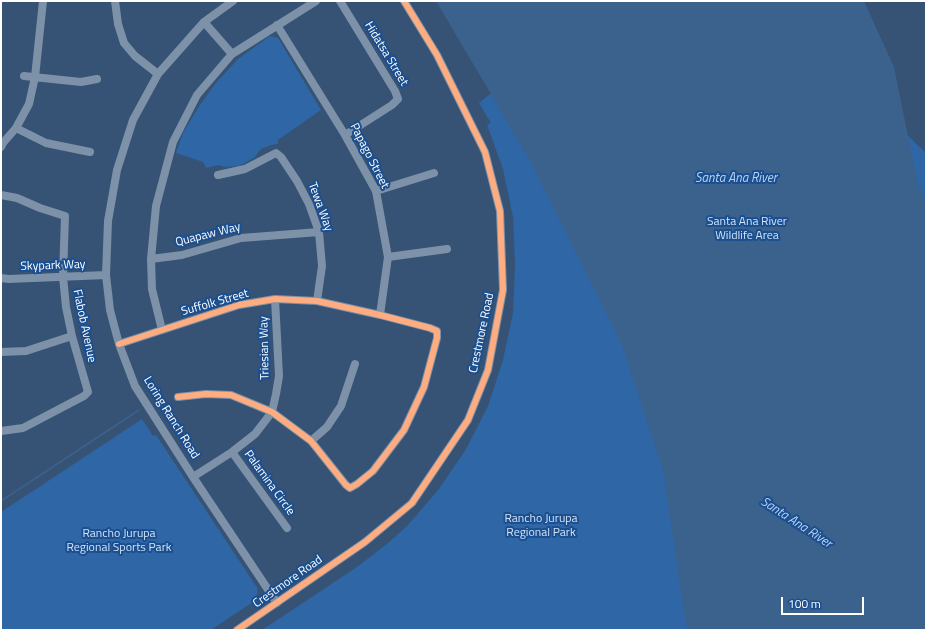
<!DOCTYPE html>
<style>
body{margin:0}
#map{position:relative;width:927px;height:631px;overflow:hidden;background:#365274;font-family:"Titillium Web",sans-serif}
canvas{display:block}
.frame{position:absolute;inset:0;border:2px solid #fff;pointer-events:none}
.scale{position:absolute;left:781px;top:597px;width:83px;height:18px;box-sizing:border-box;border:2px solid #fff;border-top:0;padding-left:5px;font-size:12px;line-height:14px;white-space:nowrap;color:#fff;-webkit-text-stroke:3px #1b4f8f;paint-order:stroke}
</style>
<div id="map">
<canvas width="927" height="631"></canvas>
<div class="frame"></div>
<div class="scale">100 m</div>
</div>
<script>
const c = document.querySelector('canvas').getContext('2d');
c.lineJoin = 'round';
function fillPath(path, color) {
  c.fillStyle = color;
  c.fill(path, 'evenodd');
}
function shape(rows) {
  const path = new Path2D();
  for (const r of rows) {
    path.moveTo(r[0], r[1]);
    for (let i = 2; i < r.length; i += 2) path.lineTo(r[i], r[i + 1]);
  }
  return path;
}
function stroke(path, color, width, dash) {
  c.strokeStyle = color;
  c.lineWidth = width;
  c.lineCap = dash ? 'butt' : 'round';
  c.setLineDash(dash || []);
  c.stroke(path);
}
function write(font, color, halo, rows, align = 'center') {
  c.font = font + ' "Titillium Web",sans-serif';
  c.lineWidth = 4;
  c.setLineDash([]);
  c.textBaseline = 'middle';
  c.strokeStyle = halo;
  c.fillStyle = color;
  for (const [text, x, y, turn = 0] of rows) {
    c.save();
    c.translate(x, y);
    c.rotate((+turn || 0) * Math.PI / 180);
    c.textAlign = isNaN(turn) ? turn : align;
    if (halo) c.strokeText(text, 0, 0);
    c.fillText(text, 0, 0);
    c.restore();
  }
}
fillPath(shape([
 [605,1,768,1,926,153,926,630,262,630,357,567,388,543,407,526,439,489,466,449,488,406,503,360,513,313,515,266,513,217,503,169,487,125,491,123,479,103],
 [270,36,278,38,321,110,278,140,278,144,271,145,261,149,254,158,239,166,225,167,219,165,206,168,203,162,176,153,183,133,198,108,215,84,238,59],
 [142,419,153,436,156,435,258,589,256,600,211,630,1,630,1,512]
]), '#2f66a5');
fillPath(shape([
 [436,1,864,1,894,67,918,185,926,199,926,630,687,630,663,470,622,345,528,157]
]), '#3b618d');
stroke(shape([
 [1,501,139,410]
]), '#3b618d', 1.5);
stroke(shape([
 [115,1,118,24,124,43,135,56,158,74],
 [233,1,204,22,158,74,133,120,117,170,108,221,106,275,110,310,119,344,135,386,193,477,277,603],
 [340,1,395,91,398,99,392,105,345,135],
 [204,22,232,54],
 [277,25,345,135,376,191,388,257,380,315],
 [24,76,81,82,97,79],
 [16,128,46,143,90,152],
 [1,147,3,143,16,128,29,104,35,77,43,1],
 [218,175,245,169,276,153,281,157,297,181,309,204,319,232,322,266,317,301],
 [376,191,434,173],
 [1,195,17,198,40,208,65,216,63,277,66,307,72,336,88,392,84,396,23,428,1,431],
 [388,257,447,249],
 [151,259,182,255,241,238,319,232],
 [1,278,9,279,106,275],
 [162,330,152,289,151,259,156,206,173,142,197,95,232,54,316,1],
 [119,344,239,305,275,299,317,301,380,315,430,328,437,331,437,338,424,387,404,430,373,471,357,484,350,488,346,485,311,441,272,412,231,395,206,394,178,397],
 [1,352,26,351,72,336],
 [311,441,327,427,341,406,355,364],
 [232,452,287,528],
 [193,477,232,452,255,434,272,412,276,394,279,376,275,299],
 [237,630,365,542,412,503,468,420,488,370,503,290,500,211,485,152,437,55,404,1]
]), '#7d92a8', 8);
stroke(shape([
 [119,344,239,305,275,299,317,301,380,315,430,328,437,331,437,338,424,387,404,430,373,471,357,484,350,488,346,485,311,441,272,412,231,395,206,394,178,397],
 [237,630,365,542,412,503,468,420,488,370,503,290,500,211,485,152,437,55,404,1]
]), '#ffac80', 6);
write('12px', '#fff', '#1b4f8f', [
 ["Hidatsa Street",386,54,59],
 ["Papago Street",369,156,63],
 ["Tewa Way",320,207,70],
 ["Quapaw Way",208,235,-14],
 ["Skypark Way",53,266,-2],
 ["Suffolk Street",215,303,-16],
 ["Flabob Avenue",84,326,78],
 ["Crestmore Road",482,333,-78],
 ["Triesian Way",265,348,-91],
 ["Loring Ranch Road",171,418,58],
 ["Palamina Circle",269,483,54],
 ["Crestmore Road",288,582,-35]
]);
write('12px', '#cfe3fa', '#1b4f8f', [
 ["Santa Ana River",747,222],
 ["Wildlife Area",747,236],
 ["Rancho Jurupa",541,519],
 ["Regional Park",541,533],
 ["Rancho Jurupa",119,534],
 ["Regional Sports Park",119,548]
]);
write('italic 13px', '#b5d3f5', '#1b4f8f', [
 ["Santa Ana River",736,179],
 ["Santa Ana River",796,523,33]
]);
</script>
